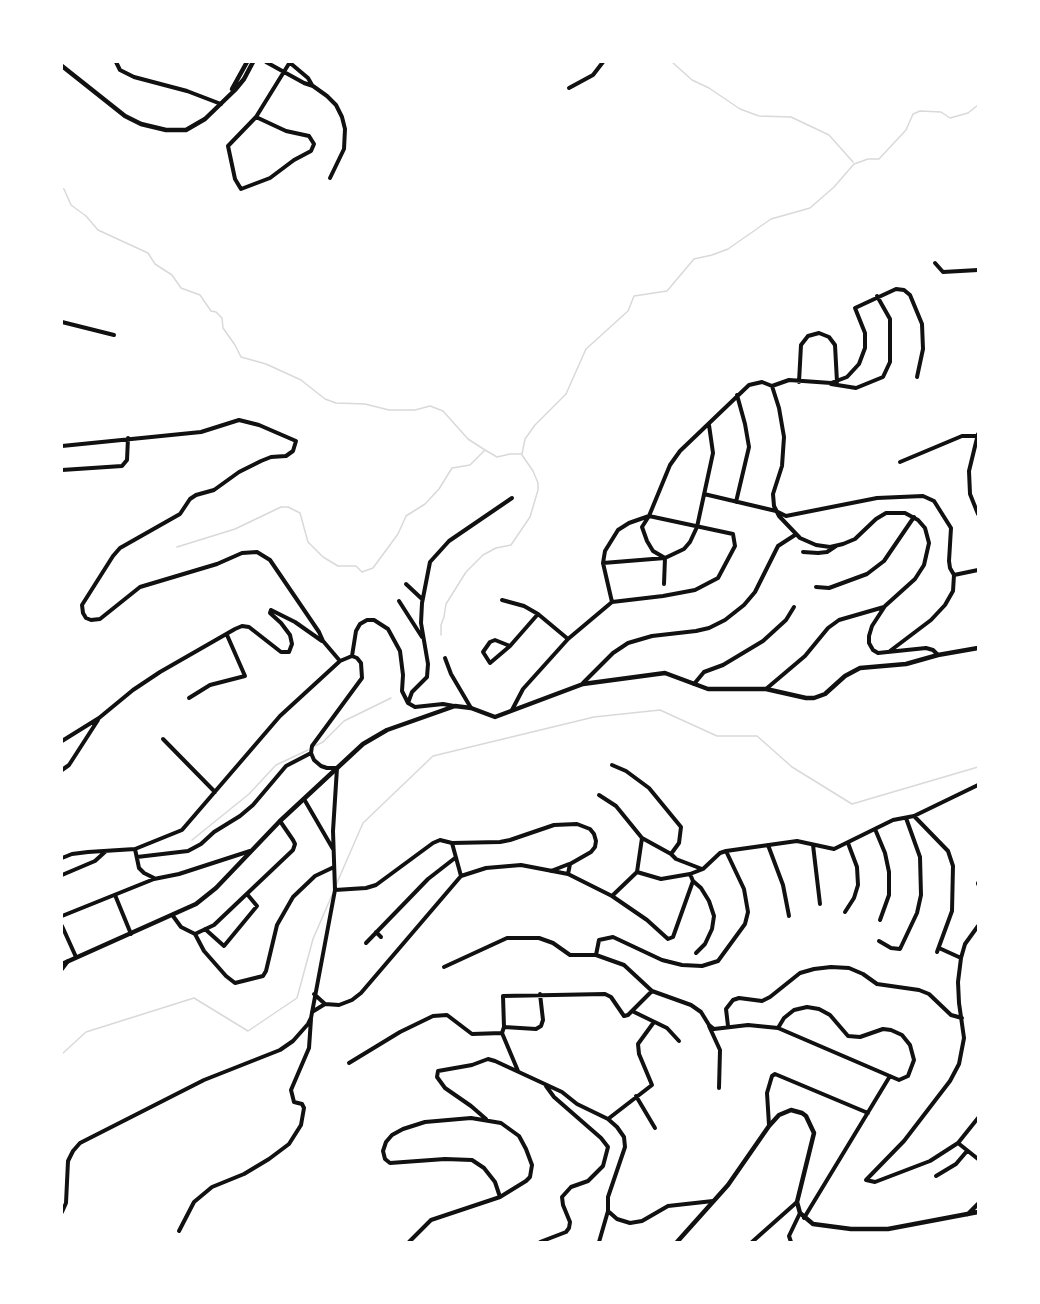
<!DOCTYPE html>
<style>
body{margin:0}
#map{position:relative;width:1040px;height:1304px;overflow:hidden;background:#fff;font-family:Cabin,sans-serif}
canvas{display:block}
.frame{position:absolute;inset:0;border:63px solid #fff;pointer-events:none}
</style>
<div id="map">
<canvas width="1040" height="1304"></canvas>
<div class="frame"></div>
</div>
<script>
const c = document.querySelector('canvas').getContext('2d');
c.lineJoin = 'round';
function shape(rows) {
  const path = new Path2D();
  for (const r of rows) {
    path.moveTo(r[0], r[1]);
    for (let i = 2; i < r.length; i += 2) path.lineTo(r[i], r[i + 1]);
  }
  return path;
}
function stroke(path, color, width, dash) {
  c.strokeStyle = color;
  c.lineWidth = width;
  c.lineCap = dash ? 'butt' : 'round';
  c.setLineDash(dash || []);
  c.stroke(path);
}
stroke(shape([
 [672,62,692,80,709,88,740,109,759,116,791,117,829,135,853,162],
 [62,189,64,189,71,205,86,216,98,230,148,253,155,264,172,275,181,288,200,295,211,311,216,312,222,318,223,328,235,345,241,357,266,364,301,380,325,399,336,403,365,404,389,410,415,410,430,406,443,411,468,439,485,450,497,457,510,454,521,454],
 [522,454,525,439,535,425,566,394,586,349,628,311,634,296,667,291,694,259,712,255,728,249,771,219,810,208,834,187,854,164,868,159,879,159,906,130,913,114,920,111,941,112,950,118,968,113,978,105],
 [177,547,235,529,281,507,288,507,300,513,308,542,323,557,338,566,356,566,362,572,373,568,398,534,406,516,425,504,439,489,452,468,470,465,484,451],
 [441,635,441,625,444,617,446,604,466,572,483,555,496,548,511,545,530,517,538,490,538,483,533,471,522,455],
 [315,746,323,742,344,721,391,698],
 [192,840,249,794,276,765,308,750],
 [336,885,363,823,433,756,594,717,660,710,717,736,757,736,792,767,852,804,978,767],
 [62,1054,86,1032,194,998,248,1031,297,998,313,939,332,895]
]), '#d9d9d9', 1.5);
stroke(shape([
 [116,62,120,70,134,77,187,91,221,104],
 [266,62,304,83,313,86,327,96,336,105,342,117,345,129,344,149,330,178],
 [289,62,308,78,312,85],
 [569,88,593,75,603,62],
 [256,117,286,131,309,136,314,144,311,151,294,160,270,178,241,189,235,179,228,146,256,117],
 [256,117,290,62],
 [935,263,943,272,978,270],
 [62,322,114,335],
 [799,382,801,345,808,336,819,333,829,337,835,345,837,382],
 [831,384,856,388,883,377,890,362,890,319,877,296],
 [772,386,779,408,784,437,782,466,773,494,774,506,779,516,800,538,816,545,830,547,843,544,855,539,876,519,886,513,905,513,918,520,925,528,929,543,924,565,915,579,885,606,872,626,869,636,869,643,873,650,878,653,926,648,933,650,938,655],
 [772,386,789,380,831,383,847,377,859,364,865,348,865,333,855,308,896,289,904,290,910,295,922,324,923,349,917,377],
 [978,434,969,471,970,494,978,514],
 [62,446,201,432,239,420,259,425,296,441,293,451,286,456,271,457,261,461,239,472,214,490,196,495,190,499,180,514,120,548,113,556,82,605,83,613,86,618,91,620,100,619,140,587,217,564,242,553,257,552,270,560,319,632,323,641,340,661],
 [900,462,962,436,978,436],
 [62,470,122,466,127,460,128,438],
 [704,494,776,511,786,516,877,498,923,496,934,501,951,528,949,561,950,568,954,575],
 [736,502,749,447,745,424,737,395],
 [803,552,818,553,827,552,836,546],
 [603,563,665,558,684,549,690,542,697,527,713,453,709,425],
 [954,575,978,570],
 [406,584,422,599],
 [664,584,665,558,653,551,647,541,642,527,649,516,670,465,680,451,749,385,762,382,772,386],
 [816,587,829,588,867,574,884,561,914,517],
 [502,600,524,606,538,614,568,639],
 [399,601,422,637],
 [510,646,495,640,490,642,483,652,490,663,510,646,538,614],
 [890,651,931,620,945,605,953,591,954,575],
 [352,656,356,631,360,624,367,620,374,620,388,629,400,651,403,675,402,691,408,703,415,707,443,704,454,706],
 [445,658,451,674,471,708],
 [583,683,613,653,628,643,652,636,696,631,709,628,725,620,744,605,755,592,778,546,795,535],
 [694,684,704,672,723,665,763,641,786,620,794,607],
 [766,689,805,656,828,628,839,620,884,607],
 [189,698,210,685,245,676,227,635],
 [408,703,412,692,427,677,428,664,421,623,422,603,430,562,449,541,512,498],
 [512,710,523,689,568,639,612,602,663,596,695,590,718,578,735,546,733,534,649,516,629,523,618,530,605,551,603,563,612,602],
 [163,739,215,792],
 [62,741,99,718,133,690,160,672,235,629,242,626,249,627,281,652,289,652,292,644,290,635,281,623,270,613,271,610,295,622,322,641],
 [612,765,626,771,649,788,681,827,679,843,671,854],
 [62,770,69,765,98,720],
 [599,795,616,806,642,838,637,872,612,896],
 [304,799,333,849],
 [914,816,948,851,953,866,952,911,937,952],
 [875,829,885,853,889,872,889,895,880,920],
 [642,838,671,854,676,859,702,869],
 [452,843,461,876],
 [768,845,783,885,789,916],
 [813,845,820,904],
 [135,849,139,868,144,873,154,878],
 [137,857,188,851,201,844,214,832,240,816,253,805,286,766,311,753],
 [62,858,72,854,88,852,135,849,182,830,280,716,340,661,352,656],
 [551,871,569,864],
 [637,872,661,879,690,874,703,869,720,853,726,851,797,841,834,849,893,820,914,816,978,785],
 [62,875,95,861,106,851],
 [461,876,486,868,521,865,568,874,612,896,647,920,668,939,673,937,693,881,690,874],
 [693,881,701,888,709,901,714,916,712,929,705,944,696,953],
 [978,884,978,883],
 [335,890,366,888,376,885,433,843,440,840,452,843,500,842,510,840,554,825,577,824,590,829,594,834,596,841,595,847,591,852,570,864,568,874],
 [115,895,131,934],
 [845,912,854,898,858,885,857,867,848,843],
 [62,916,154,879,179,874,250,851],
 [173,916,181,927,195,934,214,925,293,850,295,844,293,840,280,821],
 [62,926,76,957],
 [978,926,965,944,961,958,958,982,959,1003,964,1038,959,1064,950,1081,904,1141,866,1180,875,1182,930,1161,958,1143,978,1118],
 [205,929,224,946,257,906,247,894],
 [376,932,381,937],
 [195,934,204,951,226,976,235,983,263,976,266,971,277,925,293,897,315,876,334,867],
 [879,941,891,948,900,949,917,913,921,895,920,857,906,818],
 [366,943,428,879,455,858],
 [939,948,961,958],
 [596,955,599,940,613,937,662,960,682,965,702,966,718,961,745,924,748,912,744,889,726,851],
 [444,967,507,938,539,938,553,943,570,955,596,955,624,965,652,991,691,1005,701,1012,709,1025,714,1029,748,1025,778,1028,899,1080,908,1076,914,1060,910,1045,902,1035,891,1030,883,1029,860,1037,848,1036,830,1015,819,1009,807,1007,794,1010,784,1018,778,1028],
 [62,969,68,961],
 [314,994,325,1004,339,1005,352,1000,361,993,461,876],
 [632,1011,667,1028,679,1041],
 [312,1012,325,1004],
 [709,1026,720,1050,719,1088],
 [728,1026,726,1009,733,1000,739,998,762,1001,770,997,800,973,814,969,831,967,849,968,863,974,877,984,919,990,929,994,951,1015,962,1018],
 [504,1027,536,1029,541,1026,543,1020,540,994],
 [349,1063,400,1032,433,1016,447,1015,472,1034,502,1033],
 [518,1071,502,1033,504,1027,503,996,605,994,611,997,624,1016,628,1015,652,991],
 [636,1096,655,1128],
 [486,1119,471,1106,445,1088,437,1077,438,1071,472,1065,488,1059,495,1061,562,1092,577,1104,608,1119,617,1127,624,1137,625,1147,608,1197,608,1211,599,1242],
 [608,1119,652,1085,639,1054,638,1044,654,1022],
 [769,1125,767,1093,772,1076,775,1074,868,1113],
 [958,1143,978,1159],
 [936,1176,956,1164,967,1151],
 [608,1211,617,1219,630,1223,642,1221,668,1206,713,1201],
 [62,1212,66,1203,68,1161,73,1151,80,1143,204,1080,280,1050,293,1041,308,1024,311,1018,335,890,333,831,337,768,327,768,321,766,314,760,311,753,312,746,362,678,361,663,357,658,352,656],
 [804,1218,890,1076],
 [179,1231,194,1202,212,1187,244,1174,269,1159,289,1144,301,1125,304,1108,302,1104,294,1102,291,1090,309,1048,311,1019],
 [409,1242,431,1220,500,1197,526,1181,530,1177,532,1165,526,1149,519,1136,501,1123,471,1118,425,1122,403,1129,392,1135,386,1142,383,1151,385,1159,390,1163,445,1159,472,1160,484,1168,495,1182,500,1197],
 [540,1242,566,1232,569,1228,570,1222,563,1205,562,1197,571,1187,588,1181,603,1166,608,1147,601,1138,554,1097,546,1086],
 [752,1242,797,1202],
 [791,1242,789,1236,800,1213]
]), '#111', 4);
stroke(shape([
 [62,66,125,116,141,124,166,130,186,130,205,119,235,90,244,79,253,62],
 [232,89,247,62],
 [62,964,196,904,216,888,280,821,363,744,387,730,455,706,471,708,495,717,583,684,665,673,708,689,766,689,806,698,814,698,825,694,845,676,860,668,906,664,938,655,978,648],
 [968,1214,978,1204],
 [677,1242,728,1185,769,1126,779,1115,791,1110,802,1113,806,1116,814,1133,797,1202,800,1213,813,1224,851,1229,888,1229,978,1212]
]), '#111', 4.5);
</script>
